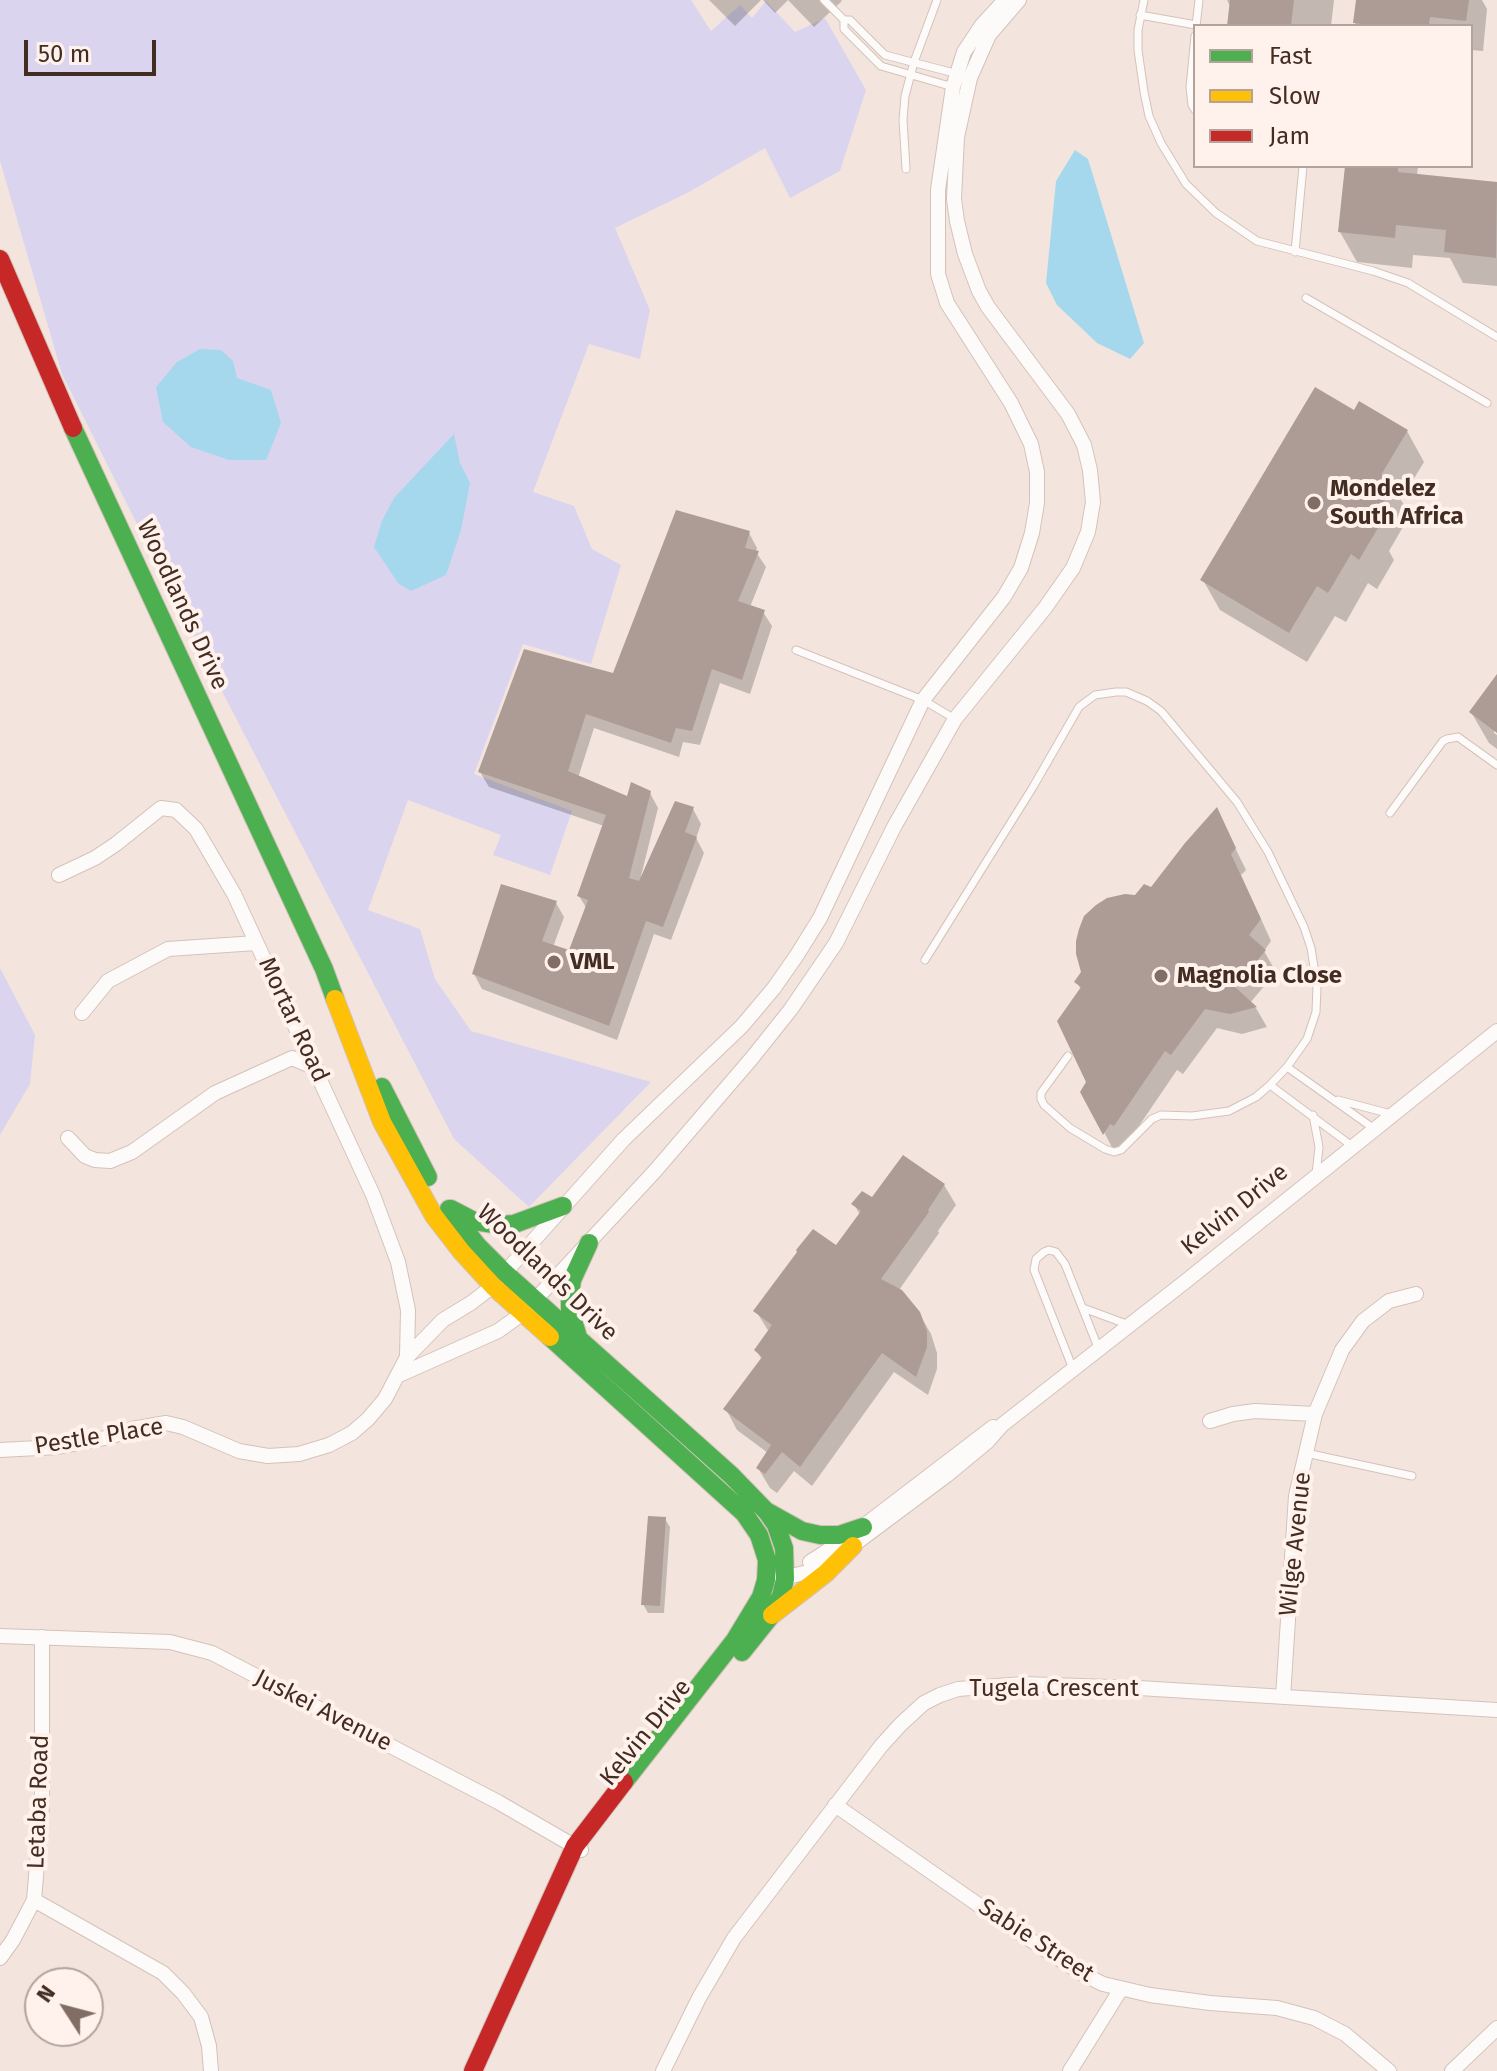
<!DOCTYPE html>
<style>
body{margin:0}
#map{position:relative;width:1497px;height:2071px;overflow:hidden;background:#f3e5de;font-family:"Fira Sans",sans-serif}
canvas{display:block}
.legend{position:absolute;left:1193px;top:24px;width:280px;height:144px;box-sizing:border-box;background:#fff2ec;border:2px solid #b4a39b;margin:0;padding:10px 14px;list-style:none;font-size:24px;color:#432c21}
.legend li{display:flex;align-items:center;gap:16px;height:40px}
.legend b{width:40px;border:2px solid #b4a39b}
.north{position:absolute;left:24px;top:1967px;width:80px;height:80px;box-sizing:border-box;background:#fff2ec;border:2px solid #b4a39b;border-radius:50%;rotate:306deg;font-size:22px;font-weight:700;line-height:32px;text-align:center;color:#432c21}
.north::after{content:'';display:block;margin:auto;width:28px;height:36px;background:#816d63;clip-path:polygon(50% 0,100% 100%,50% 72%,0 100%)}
.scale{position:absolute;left:24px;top:40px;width:132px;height:36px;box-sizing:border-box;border:4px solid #432c21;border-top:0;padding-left:10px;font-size:24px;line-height:28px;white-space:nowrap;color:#432c21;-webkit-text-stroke:6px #fff2ec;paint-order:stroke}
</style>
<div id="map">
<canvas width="1497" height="2071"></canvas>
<ul class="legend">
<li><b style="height:10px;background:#4caf50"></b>Fast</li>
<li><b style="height:10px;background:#ffc107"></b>Slow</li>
<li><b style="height:10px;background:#c62828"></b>Jam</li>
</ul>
<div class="north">N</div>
<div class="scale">50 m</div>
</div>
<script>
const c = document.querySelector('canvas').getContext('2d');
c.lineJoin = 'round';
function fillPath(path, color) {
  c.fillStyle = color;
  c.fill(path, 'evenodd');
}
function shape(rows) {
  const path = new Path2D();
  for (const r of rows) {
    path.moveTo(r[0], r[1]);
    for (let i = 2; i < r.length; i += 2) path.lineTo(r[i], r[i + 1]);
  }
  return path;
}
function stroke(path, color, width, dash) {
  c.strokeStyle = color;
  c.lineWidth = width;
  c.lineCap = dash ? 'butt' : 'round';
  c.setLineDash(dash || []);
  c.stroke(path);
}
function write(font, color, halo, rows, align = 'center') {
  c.font = font + ' "Fira Sans",sans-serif';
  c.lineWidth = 8;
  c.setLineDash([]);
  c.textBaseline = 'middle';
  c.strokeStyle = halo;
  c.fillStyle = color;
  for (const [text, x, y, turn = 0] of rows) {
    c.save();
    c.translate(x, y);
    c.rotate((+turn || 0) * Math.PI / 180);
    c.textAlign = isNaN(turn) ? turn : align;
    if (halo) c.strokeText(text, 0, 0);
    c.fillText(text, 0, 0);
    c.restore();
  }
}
fillPath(shape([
 [0,0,691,0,711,31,740,5,752,18,766,1,795,32,825,18,866,90,840,171,790,198,765,148,689,192,615,228,650,310,640,359,589,344,533,492,574,506,592,549,621,565,591,664,523,644,474,774,572,811,550,875,493,855,501,835,408,800,368,910,420,929,435,979,471,1031,651,1082,529,1207,454,1139,182,614,62,374,0,161],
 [0,968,35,1035,30,1084,0,1135]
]), '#dbd4ee');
fillPath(shape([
 [1075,150,1088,159,1144,343,1130,359,1097,343,1057,305,1046,283,1056,181],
 [200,349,221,350,233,361,237,378,271,390,281,423,266,460,229,460,191,447,163,422,156,387,177,362],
 [454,434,460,463,470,483,461,530,446,575,411,591,398,583,374,547,382,521,394,498]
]), '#a5d8ec');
fillPath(shape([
 [709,0,761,0,735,26],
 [763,0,788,0,775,13],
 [788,0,841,0,842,1,814,27],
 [1227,0,1334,0,1331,26,1229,26,1231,8],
 [1358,0,1482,0,1487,9,1483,51,1471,50,1471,26,1357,26,1355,23],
 [1347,166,1418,166,1417,176,1497,184,1497,286,1463,283,1450,258,1413,255,1412,268,1357,262,1340,232],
 [1355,413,1407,431,1424,462,1401,500,1410,515,1389,551,1394,560,1377,589,1368,583,1346,622,1335,616,1307,662,1220,610,1203,580],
 [749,533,757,548,756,552,766,567,750,607,763,612,772,626,750,694,720,683,700,745,683,742,679,757,594,728,578,778,628,799,650,793,658,808,641,876,643,877,693,809,701,824,696,838,704,853,671,940,654,934,617,1040,482,989,474,974,556,903,564,917,553,947,570,952,587,909,579,896,604,826,489,787,480,772,614,675],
 [1497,677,1497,730,1494,728,1494,733,1497,735,1497,749,1489,743,1471,712],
 [1217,811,1246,870,1241,875,1271,941,1264,951,1276,972,1250,1003,1256,1008,1267,1027,1242,1034,1217,1028,1183,1074,1177,1070,1126,1145,1122,1143,1115,1153,1083,1092,1088,1082,1081,990,1077,982,1136,898,1152,890],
 [944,1185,956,1205,938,1231,939,1233,899,1290,919,1313,931,1334,937,1353,937,1369,928,1395,894,1372,812,1486,794,1471,777,1493,770,1488,758,1468,768,1453,737,1430,726,1409,762,1360,756,1350,769,1332,756,1311,837,1247,860,1215,854,1204],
 [665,1519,670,1527,664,1613,648,1613,643,1604]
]), '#0003');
fillPath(shape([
 [1230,0,1294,0,1291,26,1227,26],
 [1356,0,1469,0,1466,21,1430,17,1429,26,1380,26,1353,23],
 [1345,166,1398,166,1398,172,1497,182,1496,258,1444,252,1446,230,1396,225,1395,238,1338,232],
 [1315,387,1354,410,1359,401,1408,430,1381,475,1394,483,1370,524,1378,528,1359,560,1351,554,1328,593,1317,586,1289,633,1200,580],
 [676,510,750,531,745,548,759,551,738,601,765,610,742,680,712,669,692,731,676,728,671,743,586,714,568,771,627,796,631,782,651,791,629,878,639,881,675,801,694,807,685,832,697,837,663,927,646,921,609,1026,472,974,501,884,557,901,542,941,569,950,588,900,577,896,606,815,478,772,524,649,613,673],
 [1497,674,1497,733,1469,712],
 [1217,807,1236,848,1231,854,1261,919,1249,935,1266,950,1235,987,1257,1007,1230,1014,1205,1009,1171,1055,1165,1051,1114,1126,1110,1124,1103,1135,1080,1092,1086,1082,1057,1021,1081,987,1074,982,1081,972,1076,954,1076,941,1079,929,1084,916,1096,905,1107,898,1125,894,1135,895,1144,884,1151,887,1185,843],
 [903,1155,945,1184,928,1210,929,1212,881,1279,902,1290,920,1312,927,1331,927,1347,916,1377,882,1353,800,1467,782,1452,765,1474,756,1468,771,1445,723,1409,762,1357,754,1350,772,1325,753,1311,797,1252,796,1250,813,1229,836,1245,861,1211,851,1204,862,1191,872,1197],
 [648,1516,666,1517,660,1606,641,1605]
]), '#ad9b96');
const lane = shape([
 [824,0,844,20],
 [1144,0,1138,30,1138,50,1144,92,1149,116,1161,143,1186,184,1216,213,1257,241,1373,271,1408,283,1497,337],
 [1140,15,1196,25],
 [1196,26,1199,0],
 [1195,36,1190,87,1192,105,1195,110],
 [953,87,881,66,844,29,844,20,850,20,885,55,958,74],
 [906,169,903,120,905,96,914,62,937,0],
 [1295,252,1303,166],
 [1306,298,1487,403],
 [796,650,923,700,955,719],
 [1390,813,1443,741,1447,739,1458,737,1497,765],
 [925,960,1033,787,1079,707,1095,695,1116,692,1126,692,1147,701,1161,711,1237,802,1268,852,1304,927,1311,948,1317,986,1316,1012,1307,1039,1287,1067,1270,1085,1256,1097,1229,1111,1192,1116,1161,1115,1152,1119,1121,1150,1114,1152,1105,1149,1070,1128,1044,1105,1041,1099,1041,1093,1068,1056],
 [1287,1067,1373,1128],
 [1270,1085,1352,1146],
 [1338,1100,1391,1114],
 [1313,1115,1319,1147,1316,1174],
 [1083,1308,1129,1325],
 [1073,1369,1034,1270,1036,1259,1044,1252,1049,1250,1056,1252,1065,1264,1099,1350],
 [1306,1453,1412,1476]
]);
const street = shape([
 [82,1013,108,981,168,949,256,943],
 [68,1138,85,1156,95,1160,110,1161,132,1152,215,1093,292,1058,316,1068],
 [407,1357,443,1320,471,1303,493,1286,624,1139,742,1026,774,988,797,955,820,918,923,700,1004,597,1021,568,1032,533,1037,503,1037,472,1031,444,1011,403,947,303,938,274,938,190,953,87,964,52,982,25,1005,0],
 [399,1375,498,1331,523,1313,655,1171,752,1058,791,1009,836,943,894,827,955,719,1045,608,1073,568,1088,532,1093,502,1090,470,1084,445,1068,414,988,307,979,291,965,254,957,221,954,199,957,137,970,78,989,35,1019,0],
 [1210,1421,1233,1414,1255,1411,1315,1414],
 [0,1450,58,1447,110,1437,132,1429,166,1423,183,1427,239,1451,268,1456,299,1454,329,1445,352,1433,368,1419,385,1399,407,1357,408,1310,398,1262,373,1195,234,894,196,829,176,810,161,808,116,844,95,858,59,875],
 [848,1549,947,1475,988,1441,1002,1425,1186,1281,1497,1031],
 [810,1562,853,1534,993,1427],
 [779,1579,808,1572,827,1563],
 [0,1636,170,1642,212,1653,498,1802,581,1850],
 [1283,1697,1296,1496,1315,1414,1342,1350,1363,1321,1389,1301,1416,1294],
 [835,1805,1003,1922,1081,1973,1103,1984,1150,1995,1210,2003,1277,2008,1314,2018,1345,2034,1389,2071],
 [34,1900,163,1973,183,1993,201,2017,209,2046,211,2071],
 [0,1958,13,1940,34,1900,42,1805,42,1637],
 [663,2071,699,1998,734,1938,881,1746,901,1724,924,1703,940,1695,958,1689,1023,1684,1139,1688,1497,1710],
 [1070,2071,1121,1989],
 [1452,2071,1497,2028]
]);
const fast = shape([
 [73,428,324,969,335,999],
 [382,1087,428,1177],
 [449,1209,477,1245,505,1273,731,1475,767,1512,776,1525,784,1548,785,1579,781,1596,770,1617,742,1652],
 [451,1209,474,1221,500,1225,514,1224,563,1206],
 [550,1337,744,1513,759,1535,767,1560,766,1580,761,1597,735,1640,624,1782],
 [578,1337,570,1310,570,1295,572,1280,589,1243],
 [768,1512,802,1531,820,1535,839,1535,863,1527]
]);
const slow = shape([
 [335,999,382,1122,434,1216,461,1251,493,1286,550,1337],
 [772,1615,826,1573,853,1546]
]);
const jam = shape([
 [0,259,73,428],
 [473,2071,575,1846,624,1782]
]);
stroke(lane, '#d4c2ba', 9);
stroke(street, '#d4c2ba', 16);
stroke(fast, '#d4c2ba', 20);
stroke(slow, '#d4c2ba', 20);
stroke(jam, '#d4c2ba', 20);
stroke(lane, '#fdfbfa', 7);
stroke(street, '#fdfbfa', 14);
stroke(fast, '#4caf50', 18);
stroke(slow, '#ffc107', 18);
stroke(jam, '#c62828', 18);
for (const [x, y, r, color] of [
 [1314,503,8,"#816d63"],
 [554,962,8,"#816d63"],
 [1161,976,8,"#816d63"]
]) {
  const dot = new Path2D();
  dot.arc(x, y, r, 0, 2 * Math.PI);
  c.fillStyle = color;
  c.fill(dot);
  stroke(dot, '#fff2ec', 3);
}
write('bold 24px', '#432c21', '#fff2ec', [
 ["Mondelez",1330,489],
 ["South Africa",1330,517],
 ["VML",570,962],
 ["Magnolia Close",1177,976]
], 'left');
write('24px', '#432c21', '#fff2ec', [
 ["Woodlands Drive",182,605,65],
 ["Mortar Road",293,1020,65],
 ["Kelvin Drive",1235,1210,-39],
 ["Woodlands Drive",547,1273,44],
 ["Pestle Place",99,1437,-9],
 ["Wilge Avenue",1296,1544,-84],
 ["Tugela Crescent",1054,1689],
 ["Juskei Avenue",323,1711,27],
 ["Kelvin Drive",646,1733,-51],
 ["Letaba Road",39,1802,-88],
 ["Sabie Street",1036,1941,33]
]);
</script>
